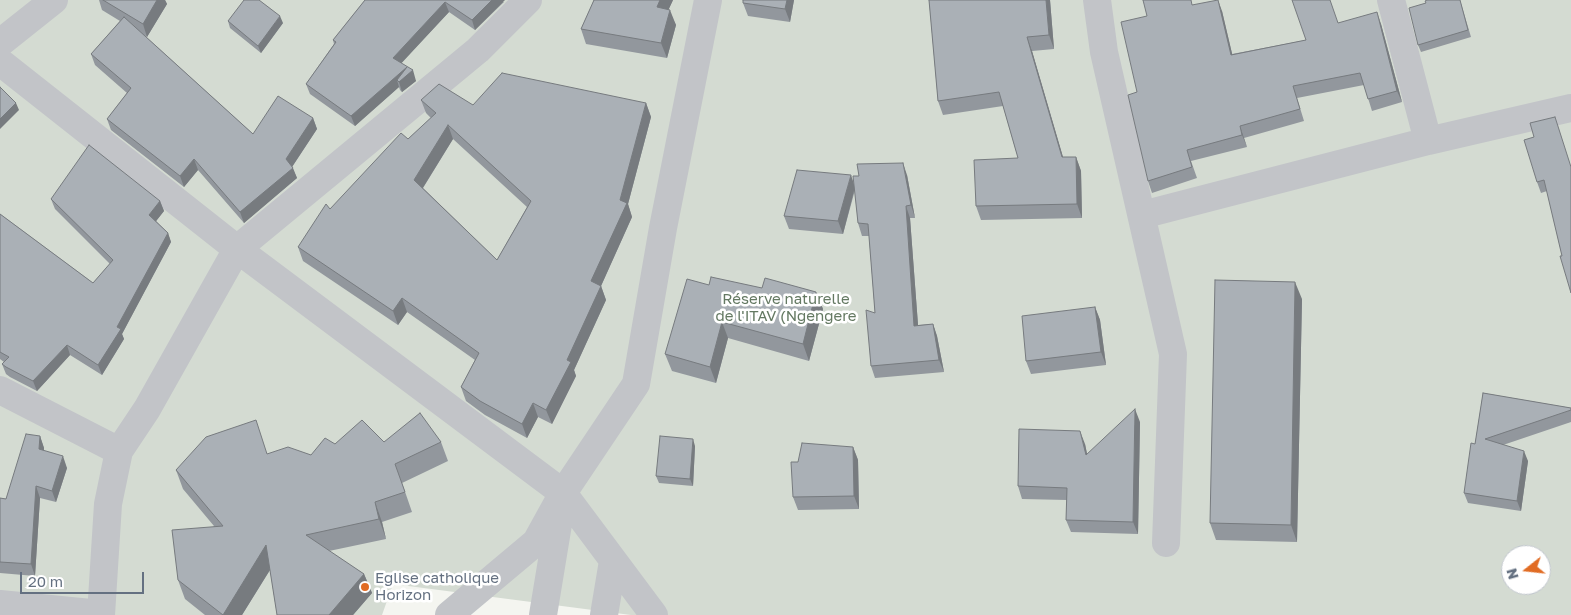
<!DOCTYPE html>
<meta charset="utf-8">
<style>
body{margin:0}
#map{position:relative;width:1571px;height:615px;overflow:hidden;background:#f4f5f0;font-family:"Golos Text",sans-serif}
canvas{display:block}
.north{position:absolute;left:1501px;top:545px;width:50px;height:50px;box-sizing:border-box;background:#fff;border:1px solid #c1c6cd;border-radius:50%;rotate:254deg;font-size:14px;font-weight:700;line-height:20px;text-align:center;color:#647081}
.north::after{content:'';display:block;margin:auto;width:18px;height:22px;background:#e16c24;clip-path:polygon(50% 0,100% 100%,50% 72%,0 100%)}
.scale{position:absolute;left:20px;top:572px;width:124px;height:22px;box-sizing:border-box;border:2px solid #647081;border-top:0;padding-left:6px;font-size:15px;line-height:18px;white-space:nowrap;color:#647081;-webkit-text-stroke:4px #fff;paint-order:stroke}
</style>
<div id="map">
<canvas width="1571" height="615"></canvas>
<div class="north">N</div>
<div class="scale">20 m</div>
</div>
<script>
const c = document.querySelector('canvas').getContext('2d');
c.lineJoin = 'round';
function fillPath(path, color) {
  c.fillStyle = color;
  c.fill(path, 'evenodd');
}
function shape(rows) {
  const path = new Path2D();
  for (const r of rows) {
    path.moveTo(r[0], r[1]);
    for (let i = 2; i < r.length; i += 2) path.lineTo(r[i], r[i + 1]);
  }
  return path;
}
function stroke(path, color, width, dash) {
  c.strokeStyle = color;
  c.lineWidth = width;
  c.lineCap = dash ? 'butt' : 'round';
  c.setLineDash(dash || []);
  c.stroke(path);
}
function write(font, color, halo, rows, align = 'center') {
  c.font = font + ' "Golos Text",sans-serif';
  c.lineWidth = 5;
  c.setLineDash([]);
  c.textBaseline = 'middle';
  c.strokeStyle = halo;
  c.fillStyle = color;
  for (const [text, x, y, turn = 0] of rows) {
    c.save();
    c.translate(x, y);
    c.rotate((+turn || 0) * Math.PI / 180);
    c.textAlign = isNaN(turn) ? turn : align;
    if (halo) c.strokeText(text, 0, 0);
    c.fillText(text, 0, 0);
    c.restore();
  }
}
fillPath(shape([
 [0,0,1571,0,1571,615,631,615,393,584,382,615,0,615],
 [1511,555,1541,555,1541,585,1511,585]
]), '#d4dbd2');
stroke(shape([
 [1097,0,1104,52,1173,354,1166,543],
 [1391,0,1428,141],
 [0,43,54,0],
 [0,62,237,249,563,493,654,615],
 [1142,215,1428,141,1571,108],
 [0,390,119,451],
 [0,604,101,614],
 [101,615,108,504,119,451,147,409,237,249,478,50,528,0],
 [449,615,536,542,563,493,636,384,663,228,708,0],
 [543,615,560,512],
 [604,615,613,561]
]), '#c2c4c8', 28);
fillPath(shape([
 [99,0,165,0,167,4,147,37,144,35,253,134,313,118,317,129,292,167,297,178,244,223,198,170,184,187,111,130,107,119,127,93,95,65,91,54,120,21,102,10],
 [365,0,504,2,475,30,449,12,401,63,416,81,402,92,400,90,399,87,355,126,310,94,306,84,334,44,333,40],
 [594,0,673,0,668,10,676,25,667,58,586,44,581,29],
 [743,0,794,0,790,22,748,16,743,3],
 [929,0,1050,0,1054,49,1032,51,1063,157,1076,157,1081,171,1082,218,981,220,976,206,1018,158,1003,106,943,115,938,101],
 [1427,0,1460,0,1471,37,1421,52,1418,45,1426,3],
 [1193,5,1222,11,1232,54,1306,40,1338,23,1381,24,1402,102,1372,111,1364,85,1297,98,1304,121,1244,138,1247,147,1191,161,1197,178,1152,193,1148,181],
 [228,21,283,23,261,53,230,28],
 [421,100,473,105,646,103,651,117,628,204,632,217,601,286,606,300,574,370,576,376,552,424,538,417,527,438,485,415,466,401,461,387,475,360,407,312,398,325,303,261,298,247,408,139,431,118,426,113],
 [453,139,527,207,497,260,423,188],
 [1559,128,1562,256,1547,191,1541,193,1537,182],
 [907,175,915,218,910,218,918,325,933,324,937,336,944,372,875,378,871,366,875,313,869,236,862,236,858,223,855,190,843,234,789,229,784,216,854,184,859,176],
 [51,199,160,201,164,211,156,221,168,233,171,242,122,334,124,339,102,375,70,355,37,391,10,377,6,374,2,364,4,362,0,359,0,214,93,283,110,264,55,209],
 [709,285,816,292,823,309,809,361,728,338,716,383,672,371,665,354],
 [1302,299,1297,542,1216,540,1210,523],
 [1095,307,1100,320,1106,365,1031,374,1026,361],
 [1483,393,1571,408,1571,422,1503,445,1528,461,1521,511,1468,503,1464,493,1475,444],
 [1140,422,1138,534,1071,532,1066,520,1067,500,1022,499,1018,486,1085,444,1087,454],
 [40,436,44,448,44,450,67,468,56,502,40,498,35,576,0,573,0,498,6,499],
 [384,442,441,442,448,461,402,483,412,512,382,522,386,539,329,551,364,574,372,593,353,615,277,615,270,570,242,615,205,615,185,599,178,580,214,526,183,489,176,470,268,454,311,455,335,444],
 [695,446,693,486,659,483,656,476],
 [853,447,858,460,859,509,798,510,793,497,798,462]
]), '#92979d');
fillPath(shape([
 [157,0,165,0,167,4,147,37,143,24],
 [492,0,505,0,475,30,472,20],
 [660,0,673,0,663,22,657,7],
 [787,0,794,0,790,22,785,9],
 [1046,0,1050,0,1054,49,1049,35],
 [1218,0,1222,11,1235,66,1231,55],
 [445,2,449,12,397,68,393,58],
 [670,10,676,25,667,58,661,43],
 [1377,12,1381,24,1402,102,1397,91],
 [280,16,283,23,261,53,258,46],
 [1027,37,1032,51,1067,171,1062,157],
 [407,67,413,70,416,81,402,92,399,82,397,80,399,87,355,126,351,116],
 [16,103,19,110,0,129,0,119],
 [646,103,651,117,628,204,632,217,601,286,606,300,574,370,576,376,552,424,546,410,567,360,591,281,620,200],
 [313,118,317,129,290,170,293,168,297,178,244,223,240,212,286,159],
 [448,125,453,139,419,194,414,180],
 [1240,126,1247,147,1242,135],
 [1076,157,1081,171,1082,218,1077,204],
 [194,159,198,170,184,187,180,176],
 [903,163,907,175,915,218,911,205],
 [851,175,855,187,843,234,838,221],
 [160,201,164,211,153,225,149,215],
 [906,206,910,218,919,338,914,326],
 [168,233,171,242,122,334,124,339,102,375,98,365,117,327],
 [1295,282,1302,299,1297,542,1291,525],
 [816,292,823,309,809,361,803,344],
 [402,298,407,312,398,325,393,311],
 [1095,307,1100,320,1106,365,1101,352],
 [722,322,728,338,716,383,710,367],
 [933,324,937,336,944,372,939,360],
 [67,345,70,355,37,391,33,381],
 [533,403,538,417,527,438,522,424],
 [1135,409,1140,422,1138,534,1133,522],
 [1080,431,1085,444,1090,468,1086,455],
 [40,436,44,448,43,460,39,449],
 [693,439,695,446,693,486,690,479],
 [853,447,858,460,859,509,854,496],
 [1524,451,1528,461,1521,511,1517,501],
 [63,456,67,468,56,502,52,491],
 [36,486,40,498,35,576,31,564],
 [375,502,382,522,386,539,379,519],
 [266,545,273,565,242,615,223,615],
 [364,574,372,593,353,615,329,615]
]), '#777b7f');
const building = shape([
 [103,0,157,0,143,24,103,0],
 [244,0,259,0,280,16,258,46,228,21,244,0],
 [365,0,492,0,472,20,445,2,393,58,413,70,399,82,397,80,407,67,351,116,306,84,336,42,333,40,365,0],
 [594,0,660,0,657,7,670,10,661,43,581,29,594,0],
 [743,0,787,0,785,9,743,3,743,0],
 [929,0,1046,0,1049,35,1027,37,1062,157,1076,157,1077,204,976,206,974,160,1018,158,999,92,938,101,929,0],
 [1143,0,1191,0,1192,5,1218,0,1231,55,1306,40,1292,0,1330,0,1338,23,1377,12,1397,91,1368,99,1360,73,1293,86,1300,109,1240,126,1242,135,1187,150,1192,167,1148,181,1128,95,1137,92,1121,22,1147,16,1143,0],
 [1427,0,1460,0,1468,30,1418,45,1409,8,1426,3,1425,1,1427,0],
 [124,17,253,134,278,96,313,118,286,159,293,168,240,212,194,159,180,176,107,119,131,88,91,54,124,17],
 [502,73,646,103,620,200,627,203,591,281,601,286,567,360,571,362,546,410,533,403,522,424,480,401,461,387,479,353,402,298,393,311,298,247,326,204,330,209,401,133,408,139,436,113,421,100,439,84,473,105,502,73],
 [448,125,531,201,497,260,414,180,448,125],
 [0,87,16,103,0,119,0,87],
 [1555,117,1571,167,1571,293,1560,256,1562,256,1544,180,1537,182,1524,140,1534,137,1530,123,1555,117],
 [89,145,160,201,149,215,168,233,117,327,121,329,98,365,67,345,33,381,6,367,2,364,9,357,0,352,0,214,93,283,113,260,51,199,89,145],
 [903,163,911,205,906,206,914,326,933,324,939,360,871,366,866,310,875,313,868,224,858,223,853,176,859,176,857,164,903,163],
 [797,170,851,175,838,221,784,216,797,170],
 [711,277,762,288,765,278,816,292,803,344,722,322,710,367,665,354,687,279,709,285,711,277],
 [1215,280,1295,282,1291,525,1210,523,1215,280],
 [1095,307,1101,352,1026,361,1022,316,1095,307],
 [1483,393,1571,408,1571,410,1485,439,1524,451,1517,501,1464,493,1471,443,1475,444,1483,393],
 [1135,409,1133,522,1066,520,1067,488,1018,486,1019,429,1080,431,1086,455,1135,409],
 [420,413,441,442,395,464,405,492,375,502,379,519,306,535,364,574,329,615,277,615,266,545,223,615,178,580,172,530,223,526,176,470,206,437,256,420,267,454,288,447,311,455,325,438,335,444,362,420,384,442,420,413],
 [26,434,40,436,39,449,63,456,52,491,36,486,31,564,0,562,0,498,6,499,26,434],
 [660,436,693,439,690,479,656,476,660,436],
 [802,443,853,447,854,496,793,497,791,462,798,462,802,443]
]);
fillPath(building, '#aab0b6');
stroke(building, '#777b7f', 1);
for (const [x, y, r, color] of [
 [365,587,5,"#e16c24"]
]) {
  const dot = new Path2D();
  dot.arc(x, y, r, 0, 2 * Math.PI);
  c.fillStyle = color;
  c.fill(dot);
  stroke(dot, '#fff', 2);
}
write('15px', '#647962', '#fff', [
 ["Réserve naturelle",786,299],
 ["de l'ITAV (Ngengere",786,316]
]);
write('15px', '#647081', '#fff', [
 ["Eglise catholique",375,578],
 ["Horizon",375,595]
], 'left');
</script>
